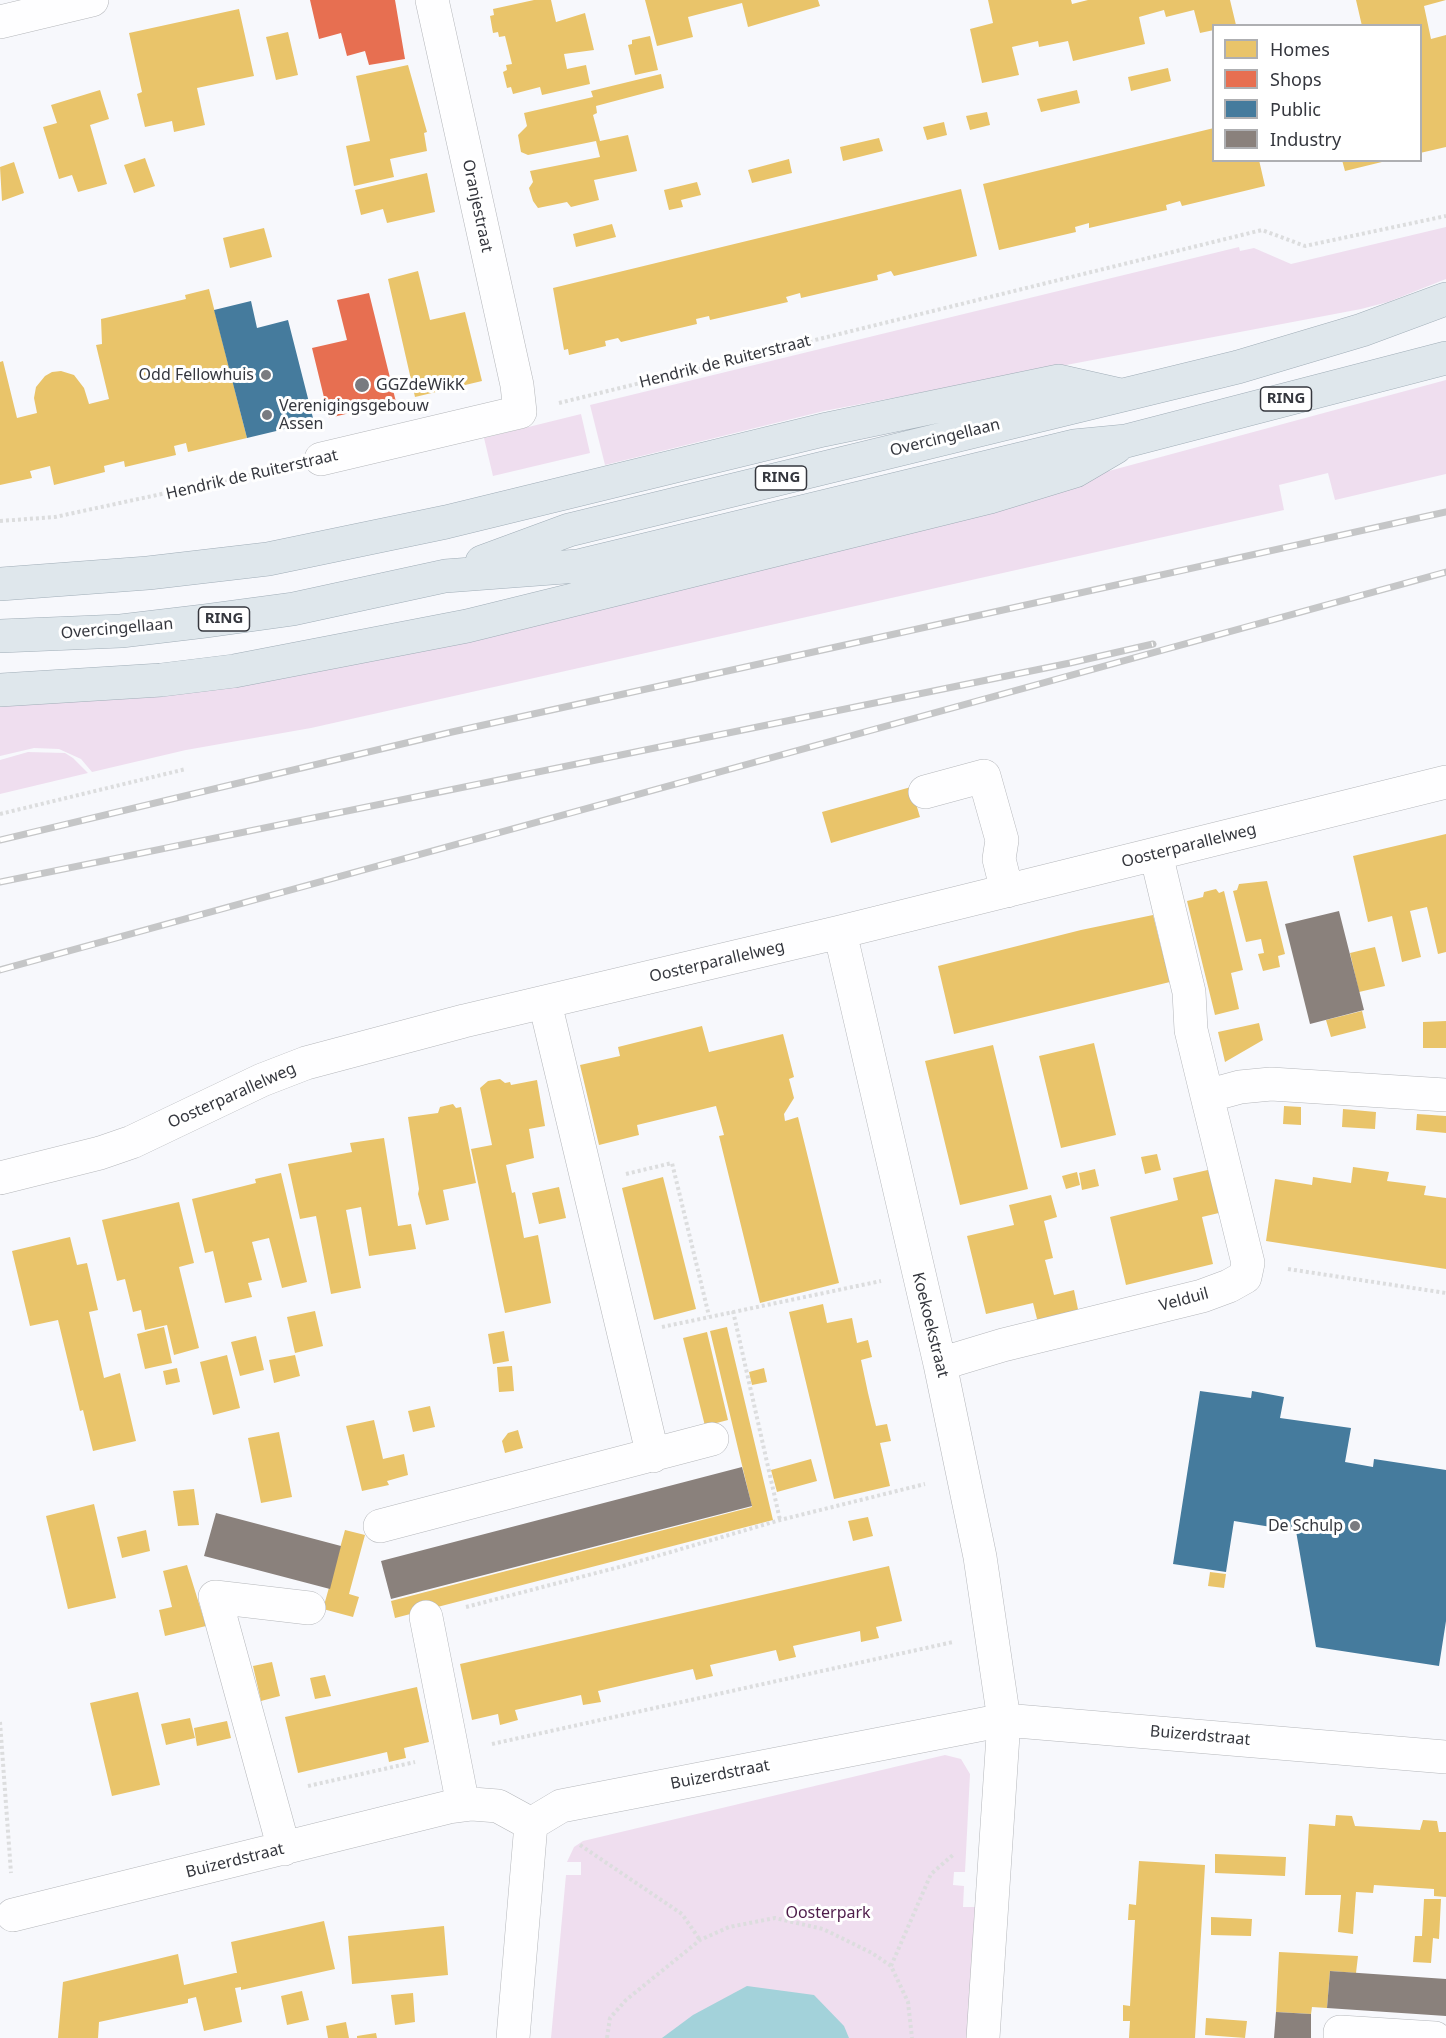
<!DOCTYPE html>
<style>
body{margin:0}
#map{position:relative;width:1446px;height:2038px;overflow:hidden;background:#f7f8fc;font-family:"Noto Sans",sans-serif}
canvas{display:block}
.legend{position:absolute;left:1212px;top:24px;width:210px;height:138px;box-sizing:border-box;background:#fff;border:2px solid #aeafb2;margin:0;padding:8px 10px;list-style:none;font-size:18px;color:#35373e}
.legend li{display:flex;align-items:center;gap:12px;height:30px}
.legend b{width:30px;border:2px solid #aeafb2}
</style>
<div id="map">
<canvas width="1446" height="2038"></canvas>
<ul class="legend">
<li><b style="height:16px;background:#e9c46a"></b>Homes</li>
<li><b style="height:16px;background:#e76f51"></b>Shops</li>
<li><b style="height:16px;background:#457b9d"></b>Public</li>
<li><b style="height:16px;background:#8a817c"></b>Industry</li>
</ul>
</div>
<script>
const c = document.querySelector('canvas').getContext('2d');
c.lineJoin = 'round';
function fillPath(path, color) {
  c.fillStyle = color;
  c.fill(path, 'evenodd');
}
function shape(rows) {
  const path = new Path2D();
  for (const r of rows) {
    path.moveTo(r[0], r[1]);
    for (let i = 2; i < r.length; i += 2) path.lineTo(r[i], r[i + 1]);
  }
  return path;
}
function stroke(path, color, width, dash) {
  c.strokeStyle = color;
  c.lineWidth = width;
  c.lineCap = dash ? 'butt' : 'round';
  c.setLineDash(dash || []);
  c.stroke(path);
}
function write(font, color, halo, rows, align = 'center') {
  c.font = font + ' "Noto Sans",sans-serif';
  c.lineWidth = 6;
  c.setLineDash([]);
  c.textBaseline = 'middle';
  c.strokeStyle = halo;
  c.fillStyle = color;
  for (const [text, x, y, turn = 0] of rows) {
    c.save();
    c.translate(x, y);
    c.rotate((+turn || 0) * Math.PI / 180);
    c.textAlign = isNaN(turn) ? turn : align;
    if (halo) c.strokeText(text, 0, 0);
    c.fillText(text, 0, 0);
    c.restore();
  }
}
fillPath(shape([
 [1446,227,1446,279,1388,302,1361,309,824,411,605,465,590,405,1239,247,1240,251,1254,248,1291,264],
 [1446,380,1446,474,1335,500,1328,473,1279,485,1284,510,311,728,186,750,92,772,81,759,59,749,34,748,0,756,0,702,94,697,1094,475],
 [581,414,590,453,493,476,484,438],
 [28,752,65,753,73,758,88,773,0,794,0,760],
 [945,1755,961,1759,970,1774,965,1872,954,1872,953,1885,964,1886,963,1907,977,1907,969,2038,551,2038,566,1875,581,1875,581,1862,567,1862,574,1847,583,1841]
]), '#efdeef');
fillPath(shape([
 [747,1986,814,1995,844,2026,849,2038,662,2038,693,2015]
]), '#a3d2da');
fillPath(shape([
 [534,0,551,0,556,22,585,13,594,50,564,54,567,69,586,65,590,84,542,95,540,87,513,94,511,87,507,88,503,72,507,70,506,65,512,64,505,36,499,37,498,32,493,33,490,16,494,15,493,9],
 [645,0,818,0,820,6,748,27,742,3,688,17,693,37,657,46],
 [988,0,1071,0,1072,4,1088,0,1230,0,1236,25,1214,26,1214,30,1200,33,1194,10,1166,17,1164,10,1139,17,1145,44,1073,61,1068,41,1039,47,1038,41,1012,47,1019,75,982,83,970,29,993,23],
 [1356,0,1446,0,1424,6,1431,39,1446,35,1446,147,1420,153,1420,26,1362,26],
 [239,9,254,76,197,88,205,125,174,132,172,121,145,127,137,94,142,92,129,33],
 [288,32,298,75,276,80,266,37],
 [650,36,658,70,635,75,628,45,632,44,632,40],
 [408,65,427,132,424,133,427,151,390,159,394,177,354,186,346,146,370,141,356,76],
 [1168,68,1171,81,1131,91,1128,77],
 [661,74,664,88,596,106,597,113,593,115,600,141,628,135,637,171,594,180,599,200,571,207,567,202,538,208,533,201,529,188,533,182,530,171,600,157,596,141,528,155,521,152,518,135,527,126,524,113,593,97,591,91],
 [100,90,109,119,90,125,107,184,78,192,72,175,59,179,43,127,57,123,51,105],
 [1077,90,1080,103,1041,112,1037,99],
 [987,112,990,125,970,130,966,116],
 [944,122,947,135,927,140,923,127],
 [1214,128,1214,160,1259,160,1265,186,1182,206,1180,201,1166,205,1167,210,1089,228,1089,223,1075,227,1076,232,999,250,983,184],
 [879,138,883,151,843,161,840,147],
 [145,158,155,186,134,193,124,165],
 [789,159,792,173,752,183,748,170],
 [1342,160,1386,160,1386,161,1345,171],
 [14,162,24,193,2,201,0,167],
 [427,173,435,212,387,223,383,209,361,215,355,190],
 [697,182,701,195,681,200,683,207,669,210,664,190],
 [961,189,977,256,894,276,891,271,877,275,878,280,801,298,800,293,786,297,788,302,710,320,709,316,696,319,697,324,621,342,618,338,605,341,606,346,569,355,568,349,564,350,553,288],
 [612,224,616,237,576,247,573,234],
 [264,228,272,257,230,268,223,238],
 [418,271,430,320,465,312,482,381,415,397,388,279],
 [209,289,247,438,188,452,186,443,174,446,176,455,125,467,124,461,104,466,105,472,54,485,50,466,30,471,32,478,0,485,0,362,3,361,17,418,37,413,34,398,36,387,45,376,52,372,61,371,74,375,84,388,89,404,109,399,96,345,102,344,101,319,186,299,185,295],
 [911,787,920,817,831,843,822,812],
 [1446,834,1446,952,1438,954,1427,907,1410,911,1421,957,1402,962,1392,916,1368,922,1353,856],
 [1267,881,1285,954,1278,956,1280,967,1263,971,1258,954,1264,953,1261,939,1246,942,1233,891,1237,890,1239,884],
 [1216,889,1219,893,1224,891,1243,970,1231,973,1239,1009,1215,1015,1187,901,1203,897,1204,892],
 [1153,915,1170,982,954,1034,938,966,1081,930],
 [1375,947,1385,986,1359,992,1350,953],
 [1362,1011,1366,1028,1331,1037,1326,1020],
 [1446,1021,1446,1048,1423,1048,1423,1022],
 [1259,1023,1263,1040,1225,1062,1218,1032],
 [702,1026,709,1052,783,1034,794,1077,789,1079,794,1098,784,1114,785,1121,798,1117,839,1283,760,1303,719,1136,724,1135,716,1106,637,1125,639,1135,599,1145,580,1065,620,1056,618,1047],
 [1094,1043,1116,1135,1061,1148,1039,1056],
 [993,1045,1028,1189,960,1205,925,1061],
 [500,1079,505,1083,510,1082,511,1085,537,1080,545,1126,529,1129,534,1158,506,1165,512,1193,515,1192,524,1238,538,1235,551,1303,505,1313,471,1149,492,1145,480,1088,488,1081],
 [453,1104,456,1108,461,1107,476,1183,443,1190,449,1220,426,1225,418,1194,419,1189,408,1117,438,1113,440,1107],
 [1284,1106,1301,1107,1301,1125,1283,1124],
 [1343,1109,1376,1112,1375,1129,1342,1127],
 [1417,1114,1446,1116,1446,1133,1416,1130],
 [384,1138,398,1226,411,1224,416,1249,369,1256,361,1207,346,1210,361,1288,331,1294,316,1216,300,1219,288,1164,352,1152,350,1143],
 [1157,1154,1161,1170,1145,1174,1141,1157],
 [1353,1167,1389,1172,1387,1181,1426,1186,1424,1195,1446,1198,1446,1269,1266,1241,1275,1179,1312,1185,1313,1177,1351,1183],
 [1095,1169,1099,1186,1082,1190,1079,1173],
 [1212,1169,1223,1212,1202,1217,1213,1264,1126,1285,1110,1217,1178,1200,1173,1178],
 [1077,1172,1080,1185,1066,1189,1062,1176],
 [281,1173,307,1282,282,1288,269,1238,252,1242,262,1280,248,1283,252,1297,225,1303,213,1251,205,1253,192,1199,256,1183,255,1179],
 [663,1177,696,1309,654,1320,622,1188],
 [559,1187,566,1218,539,1224,532,1193],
 [1051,1195,1057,1217,1044,1221,1053,1258,1045,1260,1054,1295,1074,1290,1079,1314,1038,1323,1033,1303,986,1314,967,1236,1014,1225,1009,1205],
 [179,1202,194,1263,179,1267,199,1348,174,1355,167,1325,145,1330,141,1310,133,1312,125,1279,117,1281,102,1220],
 [70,1237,77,1265,87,1263,98,1310,89,1312,104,1378,120,1373,136,1441,93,1451,83,1410,80,1411,58,1320,30,1326,12,1251],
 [823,1304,827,1323,852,1318,857,1343,868,1340,872,1357,861,1360,868,1393,876,1426,887,1424,891,1441,880,1443,890,1486,834,1499,789,1312],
 [315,1311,323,1346,295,1353,287,1317],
 [164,1327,172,1363,145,1369,137,1334],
 [727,1327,773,1520,395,1618,391,1601,752,1507,710,1331],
 [504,1331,509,1361,493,1364,488,1334],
 [707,1332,728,1420,705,1426,683,1338],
 [256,1336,264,1370,240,1376,231,1342],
 [227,1355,240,1408,213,1415,200,1362],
 [295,1355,300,1376,274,1383,269,1360],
 [512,1366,514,1391,499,1392,497,1367],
 [177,1368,180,1382,166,1385,163,1371],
 [764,1368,767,1382,752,1385,749,1372],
 [430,1406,435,1427,413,1432,408,1411],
 [374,1420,383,1459,404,1454,408,1475,387,1481,389,1485,362,1491,346,1426],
 [518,1430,523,1448,505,1453,502,1441,508,1433],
 [279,1432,292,1497,261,1503,248,1438],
 [811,1459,817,1481,777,1492,771,1470],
 [194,1489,199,1525,178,1526,173,1491],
 [94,1504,116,1598,68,1609,46,1516],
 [868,1517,873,1536,853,1541,848,1521],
 [146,1530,150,1551,122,1558,117,1537],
 [345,1530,365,1535,349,1594,359,1597,353,1617,323,1609],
 [187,1565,206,1626,165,1636,159,1610,172,1607,163,1571],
 [889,1566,902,1621,876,1627,879,1638,861,1642,860,1631,793,1646,796,1657,779,1661,776,1650,710,1665,713,1676,696,1680,693,1669,598,1691,601,1702,583,1705,581,1695,515,1710,518,1720,500,1725,498,1714,472,1720,460,1664],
 [1210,1572,1226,1574,1224,1588,1208,1586],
 [272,1662,280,1696,261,1701,253,1666],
 [325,1675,331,1696,315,1699,310,1678],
 [417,1687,429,1742,404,1748,406,1758,389,1762,387,1752,298,1773,285,1717],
 [138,1692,160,1785,112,1796,90,1703],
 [190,1718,195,1738,166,1745,161,1724],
 [227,1721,231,1738,197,1746,194,1728],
 [1336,1815,1352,1816,1355,1826,1420,1830,1423,1820,1437,1821,1439,1832,1446,1832,1446,1897,1434,1896,1434,1889,1374,1885,1373,1893,1356,1892,1353,1934,1338,1932,1341,1895,1305,1895,1309,1824,1335,1826],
 [1215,1854,1286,1857,1285,1876,1215,1873],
 [1139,1861,1205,1865,1195,2038,1129,2038,1130,2021,1123,2021,1123,2005,1130,2006,1135,1920,1128,1920,1129,1904,1136,1905],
 [1424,1899,1441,1899,1439,1939,1433,1938,1431,1963,1413,1962,1415,1936,1422,1936],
 [1211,1917,1252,1919,1251,1936,1211,1935],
 [324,1921,335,1969,241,1990,241,1987,235,1988,242,2022,204,2031,196,1997,188,1999,188,2003,99,2022,98,2038,58,2038,63,1982,178,1954,184,1985,235,1973,237,1973,231,1942],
 [444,1926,448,1975,352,1984,348,1936],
 [1279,1952,1358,1956,1356,1973,1330,1971,1327,2008,1312,2007,1311,2014,1276,2012],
 [302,1991,309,2020,287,2025,281,1996],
 [413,1993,415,2022,395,2025,391,1995],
 [1206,2018,1247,2021,1245,2038,1205,2035],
 [346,2022,349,2038,328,2038,326,2026],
 [376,2033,377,2038,357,2038,357,2036]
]), '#e9c46a');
fillPath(shape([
 [310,0,395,0,405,59,369,65,365,51,347,56,341,33,319,39],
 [369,293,396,402,329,418,312,348,347,340,337,300]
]), '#e76f51');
fillPath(shape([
 [251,301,257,328,288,320,314,422,247,438,214,310],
 [1200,1391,1251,1398,1252,1391,1284,1397,1280,1418,1351,1428,1345,1462,1373,1467,1374,1459,1446,1470,1446,1621,1439,1666,1316,1647,1296,1531,1234,1521,1226,1572,1173,1564]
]), '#457b9d');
fillPath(shape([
 [1339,911,1364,1010,1310,1024,1285,924],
 [742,1467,752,1506,391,1599,381,1561],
 [216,1513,341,1546,330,1589,204,1556],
 [1330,1971,1446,1979,1446,2016,1327,2008],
 [1276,2012,1311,2014,1311,2038,1274,2038]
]), '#8a817c');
const minor = shape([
 [0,22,92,0],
 [321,459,520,412,517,385,432,0],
 [925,792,984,776,1002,840,999,859,1007,891],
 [1156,854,1189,992,1191,1030,1207,1096],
 [840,932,940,1364,963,1475,980,1557,1004,1720,983,2038],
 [545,1003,653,1456],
 [0,1178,100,1153,132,1142,262,1080,306,1063,464,1021,840,932,1446,782],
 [940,1364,1003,1345,1202,1296,1229,1286,1245,1277,1248,1263,1207,1096,1240,1087,1271,1084,1446,1095],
 [380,1526,712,1439],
 [426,1617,463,1805],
 [284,1849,215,1597,309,1608],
 [13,1915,449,1807,472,1804,498,1806,531,1824,561,1806,1004,1720,1446,1757],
 [513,2038,531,1824],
 [1340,2038,1340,2032,1435,2038]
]);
const major = shape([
 [482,562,569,530,1238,367,1362,330,1446,299],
 [0,584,148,573,268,559,446,522,823,430,1059,381,1121,395],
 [0,636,121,631,205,621,293,609,445,576,578,566,1074,446,1126,441,1446,358],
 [0,690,161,680,234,671,467,626,990,497,1075,471,1116,447]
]);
stroke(minor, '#b5b7bb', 34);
stroke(major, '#a0adb7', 34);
stroke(shape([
 [559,403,1262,230,1305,246,1446,216],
 [0,521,55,517,282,468],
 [0,814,186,769],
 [626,1174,672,1163,709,1316],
 [1288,1269,1446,1293],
 [733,1311,780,1520],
 [662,1327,881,1281],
 [466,1607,623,1566,780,1520,925,1484],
 [0,1722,11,1873],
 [492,1744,953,1642],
 [308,1786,415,1762],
 [580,1845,682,1914,700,1940],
 [891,1966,931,1874,954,1854],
 [607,2038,610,2018,626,2000,700,1940,729,1927,775,1918,823,1929,872,1953,891,1966,908,2002,912,2038]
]), '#dcddde', 4, [3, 3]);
stroke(minor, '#fefeff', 33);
stroke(major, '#dfe7ec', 33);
const rail = shape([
 [0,840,452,732,1446,512],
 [0,882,1070,663,1153,644],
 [0,970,1446,572]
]);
stroke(rail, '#c5c6c7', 7);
stroke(rail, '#fff', 4.5, [14]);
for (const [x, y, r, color] of [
 [266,375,6,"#797b80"],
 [362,385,8,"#797b80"],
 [267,415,6,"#797b80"],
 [1355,1526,6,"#797b80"]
]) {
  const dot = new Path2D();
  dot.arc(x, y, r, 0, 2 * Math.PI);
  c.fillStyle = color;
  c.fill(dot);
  stroke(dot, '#fff', 2);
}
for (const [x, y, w] of [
 [1286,399,51],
 [781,478,51],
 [224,619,51]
]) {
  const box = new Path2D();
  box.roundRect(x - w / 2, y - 12, w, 24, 4.5);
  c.fillStyle = '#fff';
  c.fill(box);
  stroke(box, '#35373e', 1.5);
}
write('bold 15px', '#35373e', null, [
 ["RING",1286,399],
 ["RING",781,478],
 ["RING",224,619]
]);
write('16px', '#35373e', '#fff', [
 ["Oranjestraat",477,206,78],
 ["Hendrik de Ruiterstraat",725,362,-14],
 ["Overcingellaan",945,438,-14],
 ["Hendrik de Ruiterstraat",252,475,-13],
 ["Overcingellaan",117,629,-5],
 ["Oosterparallelweg",1189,846,-14],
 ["Oosterparallelweg",717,962,-13],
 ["Oosterparallelweg",232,1096,-24],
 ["Velduil",1184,1300,-15],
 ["Koekoekstraat",930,1325,76],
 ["Buizerdstraat",1200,1736,5],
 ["Buizerdstraat",720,1775,-11],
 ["Buizerdstraat",235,1861,-14]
]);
write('16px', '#35373e', '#fff', [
 ["Odd Fellowhuis",254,375],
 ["GGZdeWikK",376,385,"left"],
 ["Verenigingsgebouw",279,406,"left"],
 ["Assen",279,424,"left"],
 ["De Schulp",1343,1526]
], 'right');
write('16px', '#4e1c4a', '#fff', [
 ["Oosterpark",828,1913]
]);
</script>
